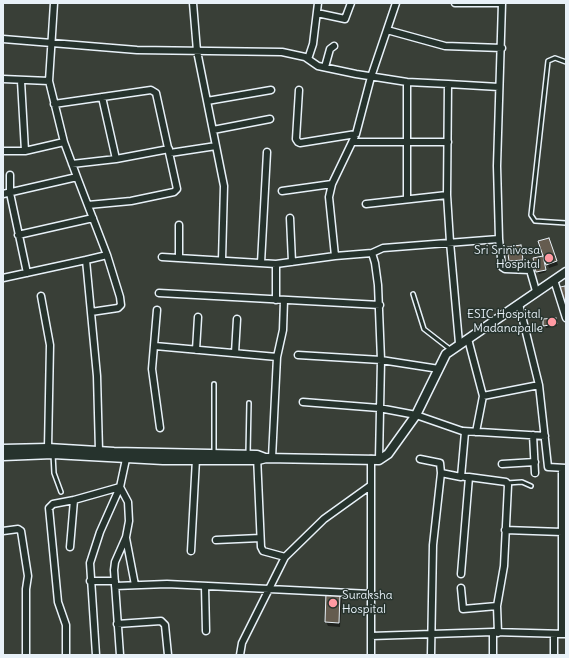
<!DOCTYPE html>
<style>
body{margin:0}
#map{position:relative;width:569px;height:658px;overflow:hidden;background:#393f37;font-family:Delius,sans-serif}
canvas{display:block}
.frame{position:absolute;inset:0;border:4px solid #e8f1f8;pointer-events:none}
</style>
<div id="map">
<canvas width="569" height="658"></canvas>
<div class="frame"></div>
</div>
<script>
const c = document.querySelector('canvas').getContext('2d');
c.lineJoin = 'round';
function fillPath(path, color) {
  c.fillStyle = color;
  c.fill(path, 'evenodd');
}
function shape(rows) {
  const path = new Path2D();
  for (const r of rows) {
    path.moveTo(r[0], r[1]);
    for (let i = 2; i < r.length; i += 2) path.lineTo(r[i], r[i + 1]);
  }
  return path;
}
function stroke(path, color, width, dash) {
  c.strokeStyle = color;
  c.lineWidth = width;
  c.lineCap = dash ? 'butt' : 'round';
  c.setLineDash(dash || []);
  c.stroke(path);
}
function write(font, color, halo, rows, align = 'center') {
  c.font = font + ' Delius,sans-serif';
  c.lineWidth = 3;
  c.setLineDash([]);
  c.textBaseline = 'middle';
  c.strokeStyle = halo;
  c.fillStyle = color;
  for (const [text, x, y, turn = 0] of rows) {
    c.save();
    c.translate(x, y);
    c.rotate((+turn || 0) * Math.PI / 180);
    c.textAlign = isNaN(turn) ? turn : align;
    if (halo) c.strokeText(text, 0, 0);
    c.fillText(text, 0, 0);
    c.restore();
  }
}
fillPath(shape([
 [550,243,558,265,549,268,547,264],
 [520,246,524,263,513,265,509,248],
 [534,259,543,259,546,272,539,274],
 [555,319,557,326,546,328,544,325],
 [327,594,339,594,342,598,340,627,328,626,326,622]
]), '#0007');
const building = shape([
 [549,238,557,261,546,265,538,241,549,238],
 [521,245,523,260,509,261,507,247,521,245],
 [543,256,546,270,536,272,533,258,543,256],
 [565,286,566,300,558,301,556,288,565,286],
 [556,318,557,324,543,326,543,319,556,318],
 [326,593,340,593,339,623,325,622,326,593]
]);
fillPath(building, '#655c4f');
stroke(building, '#e8f1f8', 1);
const service = shape([
 [566,62,555,58,548,61,531,215,535,221,566,223],
 [413,294,424,329,451,350],
 [214,384,214,453],
 [53,454,54,473,61,492],
 [248,454,249,403],
 [507,483,522,482,531,486]
]);
const minor = shape([
 [193,3,197,51,224,186,222,260],
 [455,3,498,3],
 [502,3,497,166,499,239,502,267,505,269,530,270,536,291],
 [317,13,345,19,351,3],
 [387,30,445,46,502,48],
 [3,39,137,50,282,52,305,57,318,66,356,74,407,82,448,84,447,195,450,242,459,343],
 [308,59,313,44,318,3],
 [325,67,330,49,334,46],
 [3,79,49,81,64,142,25,151,3,151],
 [21,81,25,151],
 [49,81,54,3],
 [448,84,499,87],
 [299,90,296,139,298,142,300,143,356,134],
 [102,97,116,159],
 [207,101,271,90],
 [54,104,151,90,156,93,177,189,174,192,131,201,88,205],
 [213,130,270,119],
 [354,142,448,142],
 [170,153,216,146],
 [72,164,116,159,169,149],
 [10,175,10,193,27,273],
 [77,177,107,255,86,260],
 [282,191,332,184],
 [3,194,77,177,64,142],
 [407,199,407,82],
 [366,204,447,195],
 [290,218,292,262],
 [18,235,93,218],
 [372,253,383,248,499,239],
 [335,256,372,253,375,263,378,285,381,360,379,460],
 [162,257,276,264,276,300],
 [179,257,179,225],
 [261,263,267,152],
 [276,264,335,256,329,197,332,184,356,134,371,77,396,3],
 [3,278,86,260,97,376,99,451],
 [554,280,566,318],
 [159,293,380,305],
 [41,296,50,345,48,448],
 [519,304,539,385,548,467,566,468],
 [157,310,152,369,160,428],
 [91,312,118,308,121,305,120,297,107,255],
 [468,339,483,396,539,385],
 [155,346,277,357],
 [196,350,198,317],
 [235,353,237,319],
 [298,355,381,360,439,369],
 [303,402,379,408,416,415,465,432,461,477,441,473,440,463,420,459],
 [463,431,545,436],
 [476,432,483,396],
 [533,435,535,473],
 [257,456,261,547,263,551,285,557],
 [272,458,277,357,283,330,284,300],
 [502,464,535,462],
 [562,468,562,634],
 [469,477,506,482,508,485,504,566,497,606,498,633],
 [505,530,562,532],
 [3,531,18,529,21,531,28,576,26,589,26,655],
 [126,538,135,585],
 [216,540,260,538],
 [70,547,74,500,120,487,126,459],
 [191,551,196,459],
 [461,574,469,477,465,477],
 [90,581,115,581],
 [115,586,167,584,371,594],
 [205,586,206,631],
 [461,588,463,609,497,606],
 [117,624,161,621,165,625,168,655],
 [493,632,493,655],
 [371,636,493,632,566,634],
 [66,655,66,625,58,602,49,508,53,504,74,500],
 [96,655,90,563,100,532,120,487],
 [120,655,114,570,115,562,126,537,129,521,128,502,120,487],
 [240,655,242,643,285,557,324,519,370,486],
 [371,655,371,459],
 [431,655,433,545,441,473],
 [554,655,554,634]
]);
const secondary = shape([
 [3,449,48,448,114,452,257,455,265,458],
 [3,456,53,454,163,460,258,460,266,458,379,460,388,454,416,415,446,354,566,272]
]);
stroke(service, '#e8f1f8', 6);
stroke(minor, '#e8f1f8', 9);
stroke(secondary, '#e8f1f8', 11);
stroke(service, '#26332d', 3);
stroke(minor, '#26332d', 6);
stroke(secondary, '#26332d', 8);
for (const [x, y, r, color] of [
 [549,258,5,"#ff9aa2"],
 [552,322,5,"#ff9aa2"],
 [333,603,5,"#ff9aa2"]
]) {
  const dot = new Path2D();
  dot.arc(x, y, r, 0, 2 * Math.PI);
  c.fillStyle = color;
  c.fill(dot);
  stroke(dot, '#26332d', 1.5);
}
write('12px', '#e8f1f8', '#26332d', [
 ["Sri Srinivasa",540,251],
 ["Hospital",540,265],
 ["ESIC Hospital,",543,315],
 ["Madanapalle",543,329],
 ["Suraksha",342,596,"left"],
 ["Hospital",342,610,"left"]
], 'right');
</script>
